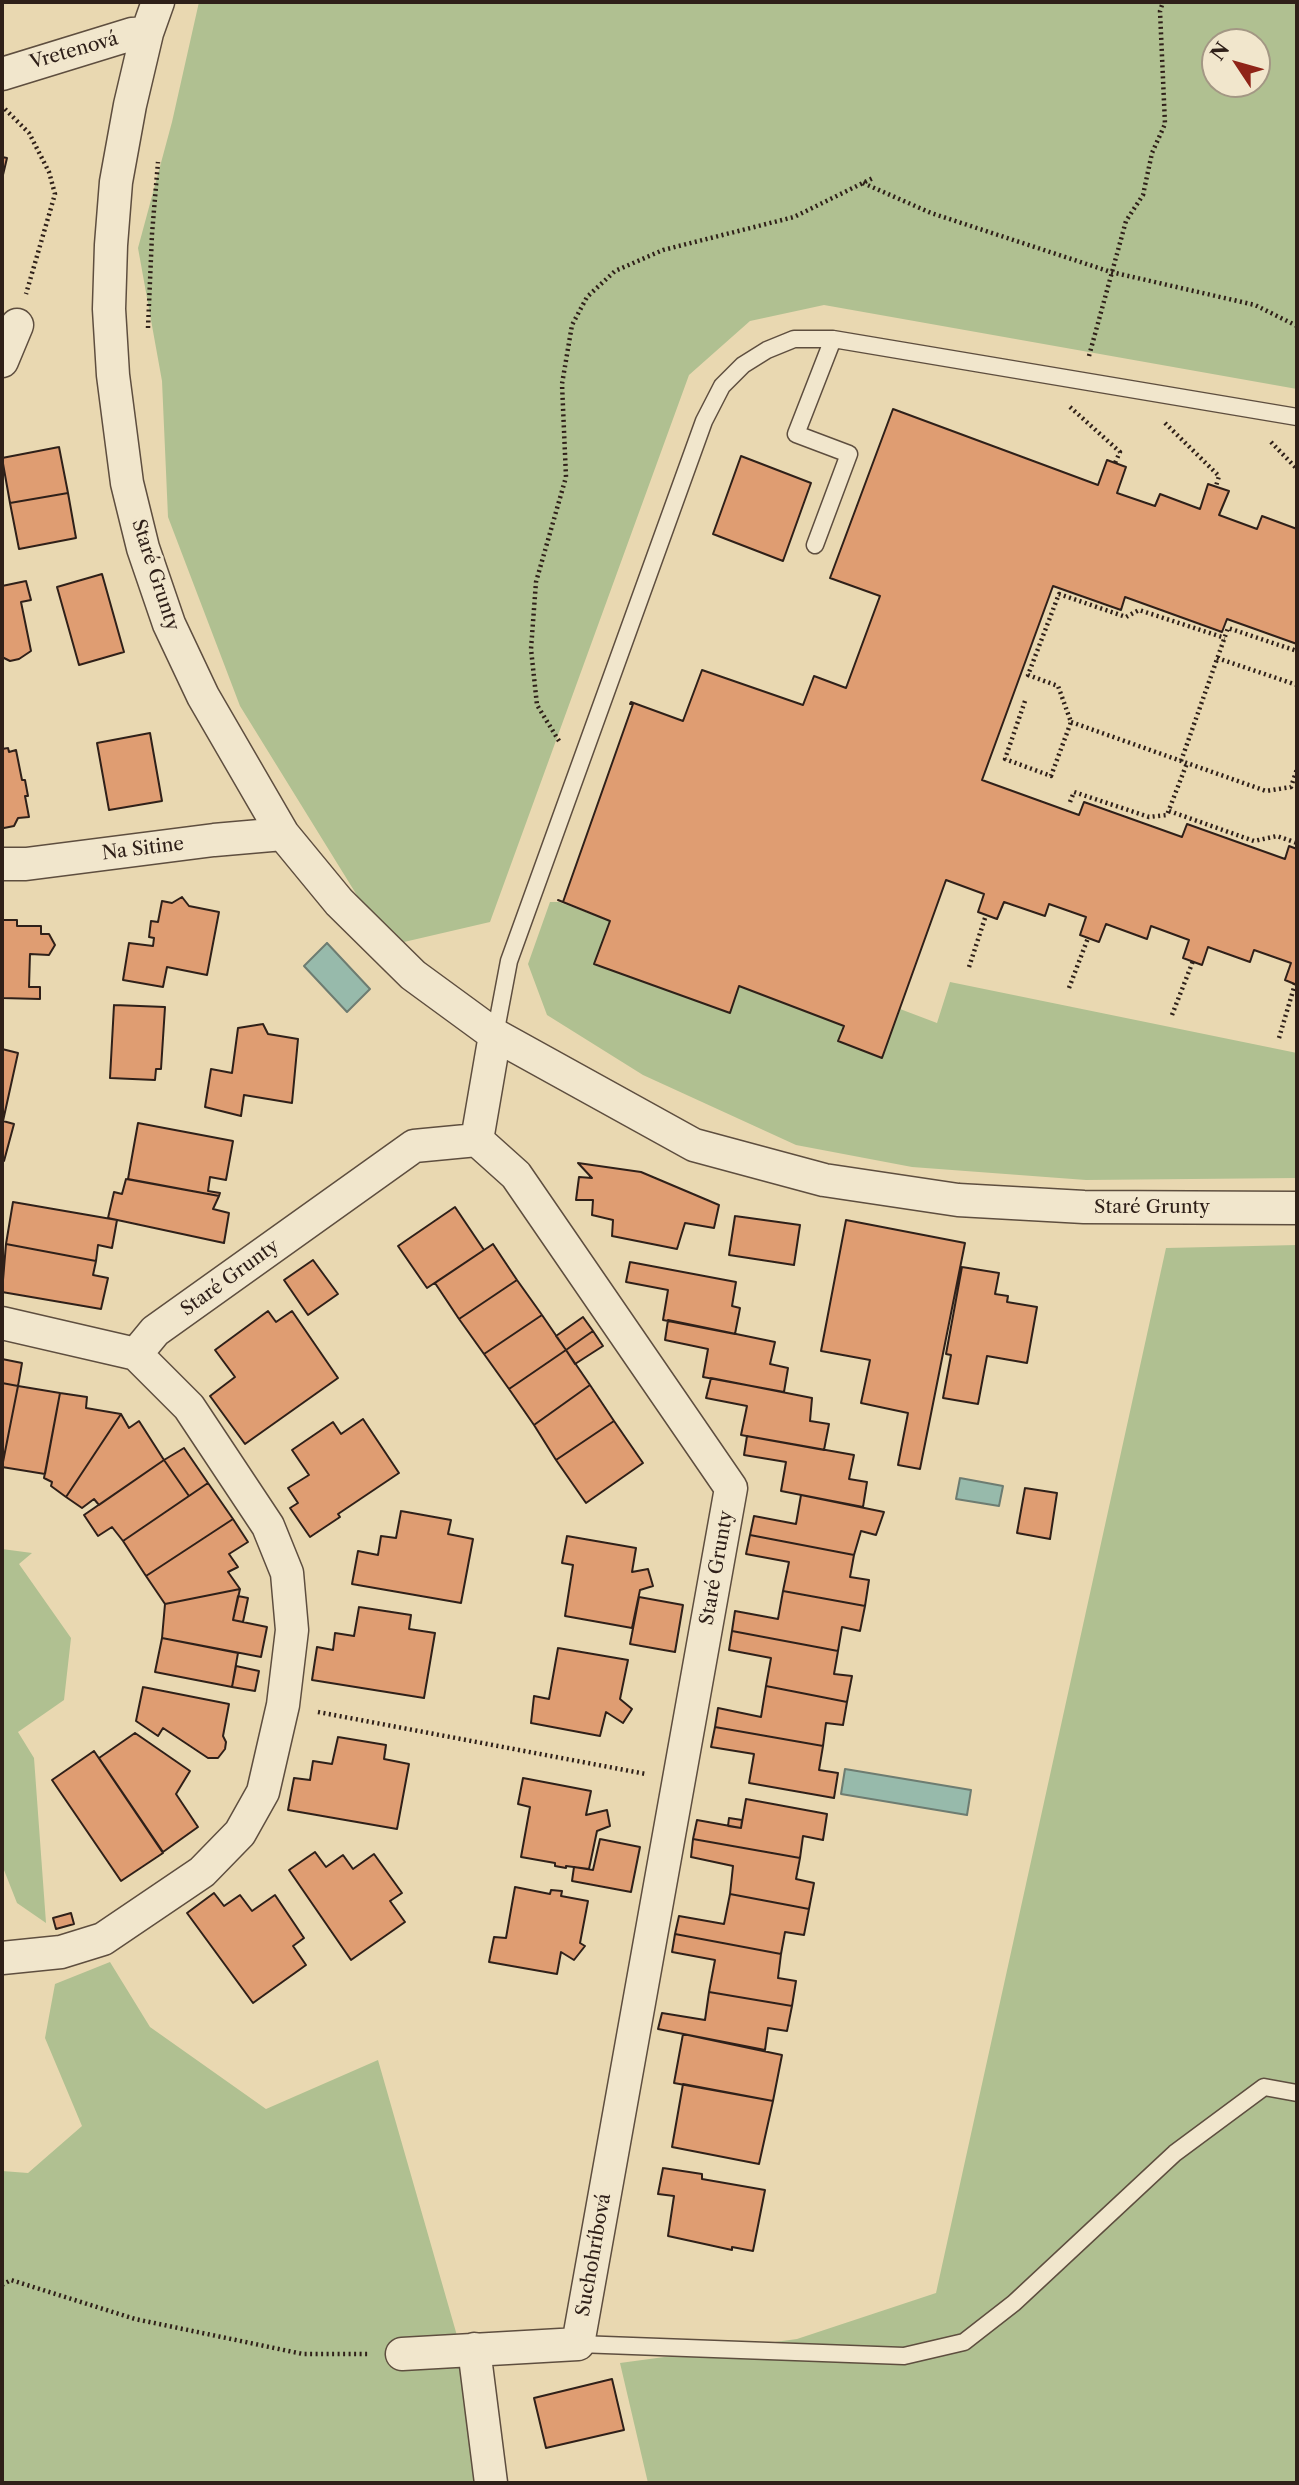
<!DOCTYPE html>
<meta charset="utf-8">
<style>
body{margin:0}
#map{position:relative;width:1299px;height:2485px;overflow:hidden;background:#e9d8b1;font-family:"Libre Caslon Text",serif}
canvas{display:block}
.frame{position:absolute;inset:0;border:4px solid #2f2019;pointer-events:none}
.north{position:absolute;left:1201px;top:28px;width:70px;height:70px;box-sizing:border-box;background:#f1e6cc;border:2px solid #a39784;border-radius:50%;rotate:306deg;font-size:19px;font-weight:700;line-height:28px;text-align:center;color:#2f2019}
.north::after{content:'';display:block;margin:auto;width:24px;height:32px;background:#8f2418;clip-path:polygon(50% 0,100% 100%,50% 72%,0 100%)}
</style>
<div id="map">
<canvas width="1299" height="2485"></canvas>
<div class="frame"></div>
<div class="north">N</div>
</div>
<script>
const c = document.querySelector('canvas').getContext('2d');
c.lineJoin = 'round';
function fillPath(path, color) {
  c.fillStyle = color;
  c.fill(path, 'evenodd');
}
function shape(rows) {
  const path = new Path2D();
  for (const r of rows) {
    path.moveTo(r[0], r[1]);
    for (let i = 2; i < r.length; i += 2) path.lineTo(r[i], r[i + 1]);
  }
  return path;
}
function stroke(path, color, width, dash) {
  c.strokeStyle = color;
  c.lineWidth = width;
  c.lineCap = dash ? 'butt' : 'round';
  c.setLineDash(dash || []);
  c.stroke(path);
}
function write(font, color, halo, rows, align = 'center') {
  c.font = font + ' "Libre Caslon Text",serif';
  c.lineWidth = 6;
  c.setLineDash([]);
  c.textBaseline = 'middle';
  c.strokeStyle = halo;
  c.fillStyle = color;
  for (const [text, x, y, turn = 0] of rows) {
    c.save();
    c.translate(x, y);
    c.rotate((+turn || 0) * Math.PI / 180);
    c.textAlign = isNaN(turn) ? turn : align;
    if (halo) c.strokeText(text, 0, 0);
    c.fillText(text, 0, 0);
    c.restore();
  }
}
fillPath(shape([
 [199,2,1297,2,1297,389,824,305,750,321,689,375,490,922,404,942,358,897,240,706,168,517,162,381,138,248,172,122],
 [1257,42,1257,84,1215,84,1215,42],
 [550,902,559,902,610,921,595,964,729,1013,739,986,844,1026,838,1041,882,1058,900,1009,937,1023,950,982,1297,1053,1297,1178,1086,1180,912,1167,796,1145,643,1075,547,1015,528,964],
 [1297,1245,1297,2483,648,2483,620,2363,797,2339,936,2293,1166,1248],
 [2,1549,32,1553,19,1564,71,1638,64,1700,18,1732,34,1758,46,1923,17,1903,2,1865],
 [110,1962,150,2027,266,2109,378,2060,468,2374,483,2483,2,2483,2,2171,28,2173,82,2126,45,2038,55,1984]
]), '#b0c091');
const water = shape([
 [327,943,370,989,347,1012,304,966,327,943],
 [960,1478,1003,1486,999,1506,956,1499,960,1478],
 [845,1769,971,1790,967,1815,841,1794,845,1769]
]);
fillPath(water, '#97baab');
stroke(water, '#6d7c71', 2);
const building = shape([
 [2,157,7,158,2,179,2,157],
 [893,409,1098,485,1107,460,1126,467,1117,493,1155,506,1160,494,1200,509,1208,484,1229,491,1219,515,1257,529,1262,516,1297,529,1297,644,1227,619,1222,632,1125,597,1121,610,1053,586,982,780,1079,815,1084,802,1182,837,1187,824,1285,859,1289,846,1297,849,1297,985,1285,980,1291,963,1254,950,1250,962,1208,947,1202,965,1183,958,1189,940,1151,926,1147,939,1106,924,1099,942,1080,935,1086,917,1049,904,1045,916,1004,902,997,919,978,912,984,894,946,880,882,1058,838,1041,844,1026,739,986,730,1013,594,964,610,921,558,900,563,902,633,704,630,704,631,702,683,721,702,670,803,705,814,676,846,688,880,596,830,578,893,409],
 [59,447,68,493,10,503,2,458,59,447],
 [741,456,811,483,783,561,713,534,741,456],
 [68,493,76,538,19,549,10,503,68,493],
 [102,574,124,652,79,665,57,587,102,574],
 [26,581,31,600,21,602,31,651,19,659,10,661,2,657,2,586,26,581],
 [150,733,162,801,109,810,97,743,150,733],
 [8,748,9,752,16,750,22,780,25,780,28,796,25,796,29,817,18,818,14,826,4,828,2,827,2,749,8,748],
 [182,897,189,906,219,912,207,975,167,967,163,987,123,980,129,943,153,946,154,938,149,937,151,921,158,922,162,901,172,903,182,897],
 [2,920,17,920,17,926,41,926,41,934,49,934,55,945,49,955,30,954,29,987,40,987,40,999,2,998,2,920],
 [114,1005,165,1007,161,1069,156,1069,155,1080,110,1078,114,1005],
 [263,1024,268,1034,298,1039,292,1103,244,1095,241,1116,205,1107,211,1069,232,1073,238,1028,263,1024],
 [2,1049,18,1053,3,1121,14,1124,4,1161,2,1161,2,1049],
 [138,1123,233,1141,226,1180,210,1177,208,1191,220,1193,219,1196,128,1179,138,1123],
 [578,1163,641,1172,719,1205,714,1228,685,1223,677,1249,612,1236,613,1220,592,1215,593,1200,576,1200,579,1177,592,1178,578,1163],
 [126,1179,219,1196,213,1209,229,1213,224,1243,108,1218,114,1192,122,1194,126,1179],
 [13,1202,117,1220,112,1248,98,1245,96,1261,6,1244,13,1202],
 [455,1207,484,1250,427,1288,398,1246,455,1207],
 [735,1216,800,1225,794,1265,729,1255,735,1216],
 [846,1220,965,1243,920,1469,898,1465,908,1413,861,1403,870,1360,821,1351,846,1220],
 [6,1244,96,1261,93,1275,108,1278,101,1309,2,1292,6,1244],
 [493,1244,517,1280,459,1319,435,1283,493,1244],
 [313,1260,338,1294,308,1315,284,1280,313,1260],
 [630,1262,736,1282,732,1306,740,1308,735,1334,663,1320,668,1290,626,1282,630,1262],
 [962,1267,999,1273,995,1294,1008,1296,1007,1302,1037,1307,1027,1363,987,1356,978,1404,943,1398,951,1355,946,1354,962,1267],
 [517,1280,542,1315,484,1354,459,1319,517,1280],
 [268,1311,276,1322,292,1311,338,1378,245,1444,210,1396,235,1377,215,1350,268,1311],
 [542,1315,566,1350,509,1389,484,1354,542,1315],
 [583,1317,593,1331,566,1350,556,1336,583,1317],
 [668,1320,775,1342,770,1364,788,1368,784,1392,703,1377,708,1349,665,1340,668,1320],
 [593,1331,603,1346,575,1364,566,1350,593,1331],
 [566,1350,590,1385,534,1425,509,1389,566,1350],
 [2,1359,22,1363,18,1386,2,1383,2,1359],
 [711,1378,812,1398,810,1421,829,1424,824,1450,741,1435,747,1406,706,1398,711,1378],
 [2,1383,18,1386,2,1467,2,1383],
 [590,1385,614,1421,556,1460,534,1425,590,1385],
 [18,1386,60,1393,45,1474,2,1467,18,1386],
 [60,1393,87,1397,86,1408,121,1414,66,1497,51,1486,52,1482,44,1478,60,1393],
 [121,1414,129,1428,139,1421,164,1460,99,1505,94,1499,82,1508,66,1497,121,1414],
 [363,1419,399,1473,338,1514,340,1517,310,1537,290,1508,298,1503,288,1488,309,1475,292,1450,333,1422,341,1434,363,1419],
 [614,1421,643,1463,586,1503,556,1460,614,1421],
 [747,1436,854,1455,849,1479,867,1482,863,1507,781,1491,786,1462,744,1455,747,1436],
 [184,1448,208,1483,189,1496,164,1460,184,1448],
 [164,1460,189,1496,123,1541,112,1527,98,1536,84,1515,164,1460],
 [208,1483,233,1519,146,1576,123,1541,208,1483],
 [1025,1488,1057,1493,1050,1539,1017,1533,1025,1488],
 [801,1495,884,1512,876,1535,861,1531,854,1555,750,1535,754,1516,796,1524,801,1495],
 [401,1511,451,1520,448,1534,473,1539,461,1603,352,1584,358,1551,378,1555,381,1536,396,1538,401,1511],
 [233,1519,248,1542,229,1554,238,1567,228,1572,240,1589,165,1604,146,1576,233,1519],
 [750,1535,854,1555,850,1577,869,1580,865,1606,783,1591,789,1562,746,1554,750,1535],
 [567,1536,636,1548,632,1572,648,1569,653,1586,640,1590,632,1628,565,1616,573,1565,562,1563,567,1536],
 [240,1589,233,1620,267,1627,261,1657,162,1638,165,1604,240,1589],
 [783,1591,865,1606,860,1631,842,1627,838,1651,732,1631,735,1611,778,1619,783,1591],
 [238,1596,248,1598,243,1622,233,1620,238,1596],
 [639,1597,683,1605,675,1652,630,1644,639,1597],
 [359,1607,411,1615,409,1629,435,1633,424,1698,312,1680,317,1647,333,1650,335,1633,354,1636,359,1607],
 [732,1631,838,1651,834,1674,852,1676,847,1702,766,1686,771,1658,729,1650,732,1631],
 [162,1638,238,1653,232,1687,155,1672,162,1638],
 [558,1648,628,1660,620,1699,632,1709,623,1723,606,1712,600,1736,531,1723,534,1696,549,1699,558,1648],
 [236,1666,259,1671,255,1691,232,1687,236,1666],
 [766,1686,847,1702,843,1725,826,1723,823,1746,715,1727,718,1708,761,1717,766,1686],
 [143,1687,229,1704,223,1736,226,1742,225,1749,218,1758,208,1758,163,1728,158,1736,136,1721,143,1687],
 [715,1727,823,1746,819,1770,838,1773,834,1798,749,1783,754,1754,711,1747,715,1727],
 [135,1733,190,1771,176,1794,198,1827,163,1852,99,1758,135,1733],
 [338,1737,386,1745,384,1759,409,1764,397,1829,288,1810,294,1778,310,1780,313,1761,332,1764,338,1737],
 [94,1751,163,1853,121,1881,52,1780,94,1751],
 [523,1778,591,1791,586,1815,607,1810,610,1826,597,1831,589,1869,566,1866,566,1868,555,1866,555,1863,521,1857,530,1807,518,1804,523,1778],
 [746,1799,827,1814,823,1840,803,1836,800,1858,693,1839,697,1820,741,1828,746,1799],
 [729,1818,742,1820,741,1828,728,1826,729,1818],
 [600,1839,640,1847,631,1892,572,1881,574,1867,593,1870,600,1839],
 [693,1839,800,1858,796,1879,814,1883,809,1909,730,1894,733,1866,691,1857,693,1839],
 [315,1852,326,1867,343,1855,353,1869,374,1854,402,1893,390,1901,405,1922,351,1960,289,1870,315,1852],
 [515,1887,550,1894,551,1890,562,1891,561,1896,588,1901,580,1943,585,1946,574,1960,561,1952,557,1974,489,1962,494,1937,506,1938,515,1887],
 [214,1893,224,1906,240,1895,252,1911,275,1895,304,1938,293,1946,306,1965,253,2003,187,1913,214,1893],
 [730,1894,809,1909,804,1935,785,1932,781,1954,675,1934,679,1916,724,1924,730,1894],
 [71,1913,74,1924,56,1929,53,1918,71,1913],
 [675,1934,781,1954,778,1978,796,1981,792,2006,709,1992,715,1960,672,1952,675,1934],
 [709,1992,792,2006,787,2031,768,2028,765,2050,658,2029,662,2013,705,2020,709,1992],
 [683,2034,782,2055,773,2101,674,2083,683,2034],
 [683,2084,773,2101,759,2164,672,2147,683,2084],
 [663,2168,702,2174,702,2179,765,2190,753,2251,732,2247,732,2250,668,2236,674,2196,658,2194,663,2168],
 [612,2379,624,2430,546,2448,534,2398,612,2379]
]);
fillPath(building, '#df9d72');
stroke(building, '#2f2019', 2);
const service = shape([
 [815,545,849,454,796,434,833,339],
 [495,1035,509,961,704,421,722,386,743,365,767,350,794,339,833,339,1297,417],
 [578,2344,904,2356,964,2342,1014,2303,1175,2153,1264,2087,1297,2093]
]);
const minor = shape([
 [158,2,147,33,130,105,116,182,111,245,109,309,113,375,127,483,143,548,169,624,203,696,283,834,339,902,413,975,495,1035,694,1145,824,1180,958,1200,1084,1207,1297,1208],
 [2,74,132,34,147,33],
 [2,361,17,325],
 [2,864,26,864,214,840,283,834],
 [2,1323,136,1354],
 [2,1958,61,1952,103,1939,202,1872,240,1833,263,1792,283,1705,292,1630,287,1573,268,1526,189,1407,136,1354,155,1331,414,1146,477,1140],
 [474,2349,491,2483],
 [402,2354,578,2344,731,1488,516,1175,477,1140,495,1035]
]);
stroke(service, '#5e4e3f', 19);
stroke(minor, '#5e4e3f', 35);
stroke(shape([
 [5,109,29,133,49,172,55,194,26,294],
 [863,183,931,213,1111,272,1255,305,1297,326],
 [148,328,152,234,158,162],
 [1089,356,1126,221,1143,195,1152,153,1165,124,1160,11,1163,2],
 [1070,407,1120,452,1115,463],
 [1165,423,1219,476,1216,486],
 [1271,442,1297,469],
 [1217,658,1297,685],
 [1025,701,1005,759,1051,776,1071,722,1058,686,1028,675,1059,594,1126,617,1139,610,1225,638],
 [1071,722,1266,791,1291,787,1297,769],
 [559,741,537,705,531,649,536,582,566,477,562,384,572,325,587,297,615,271,663,250,794,217,873,178],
 [1181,761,1228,628,1297,651],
 [1070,802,1074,792,1149,817,1167,815,1187,763],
 [1169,811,1254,841,1277,836,1297,843],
 [969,967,986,915],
 [1069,988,1088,938],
 [1172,1015,1193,961],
 [1279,1038,1295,984],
 [318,1712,646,1774],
 [2,2285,11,2280,135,2319,303,2354,369,2354]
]), '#2f2019', 4.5, [2, 3.5]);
stroke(service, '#f1e6cc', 16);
stroke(minor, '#f1e6cc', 32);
write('19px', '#2f2019', '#f1e6cc', [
 ["Vretenová",74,51,-16],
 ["Staré Grunty",155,575,72],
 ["Na Sitine",143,849,-7],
 ["Staré Grunty",1152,1208],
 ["Staré Grunty",230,1278,-36],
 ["Staré Grunty",717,1568,-80],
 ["Suchohríbová",594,2255,-80]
]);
</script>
